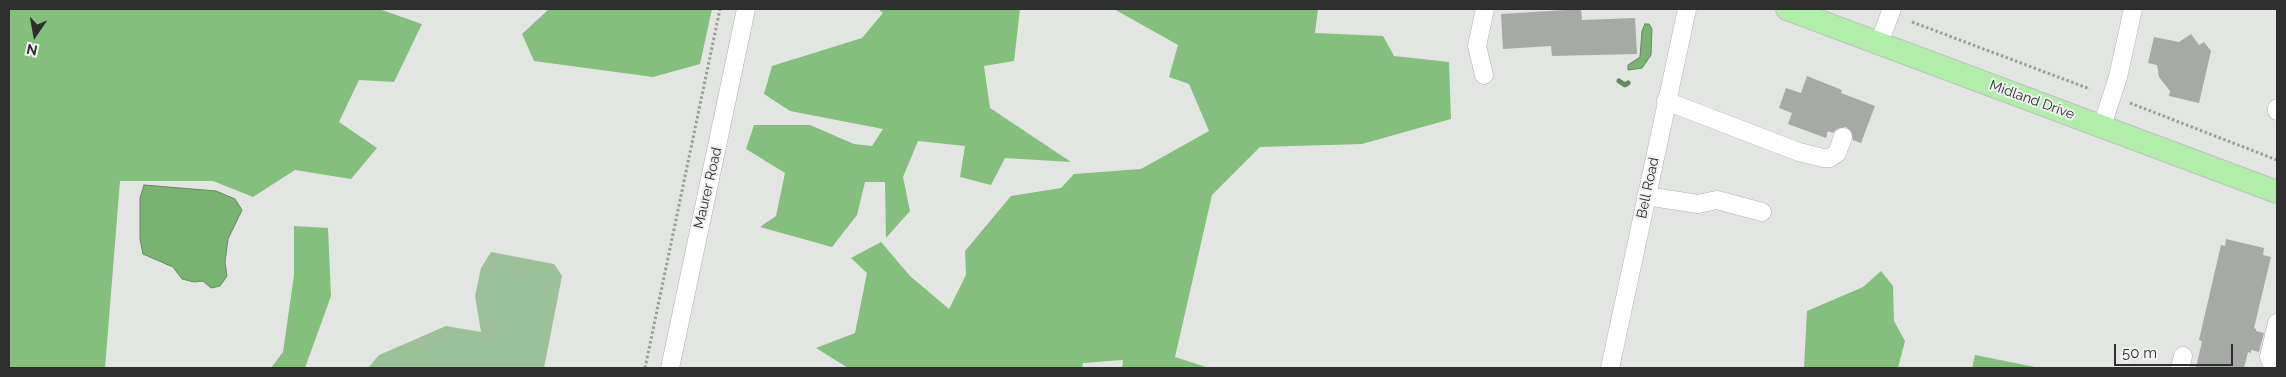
<!DOCTYPE html>
<style>
body{margin:0}
#map{position:relative;width:2286px;height:377px;overflow:hidden;background:#e3e5e3;font-family:Raleway,sans-serif}
canvas{display:block}
.frame{position:absolute;inset:0;border:10px solid #2d2e2d;pointer-events:none}
.north{position:absolute;left:10px;top:10px;width:50px;height:50px;-webkit-text-stroke:4px #f0f3f0;paint-order:stroke;rotate:192deg;font-size:14px;font-weight:700;line-height:20px;text-align:center;color:#2d2e2d}
.north::after{content:'';display:block;margin:auto;width:18px;height:22px;background:#2d2e2d;clip-path:polygon(50% 0,100% 100%,50% 72%,0 100%)}
.scale{position:absolute;left:2114px;top:344px;width:119px;height:22px;box-sizing:border-box;border:2px solid #2d2e2d;border-top:0;padding-left:6px;font-size:15px;line-height:18px;white-space:nowrap;color:#2d2e2d;-webkit-text-stroke:4px #f0f3f0;paint-order:stroke}
</style>
<div id="map">
<canvas width="2286" height="377"></canvas>
<div class="frame"></div>
<div class="north">N</div>
<div class="scale">50 m</div>
</div>
<script>
const c = document.querySelector('canvas').getContext('2d');
c.lineJoin = 'round';
function fillPath(path, color) {
  c.fillStyle = color;
  c.fill(path, 'evenodd');
}
function shape(rows) {
  const path = new Path2D();
  for (const r of rows) {
    path.moveTo(r[0], r[1]);
    for (let i = 2; i < r.length; i += 2) path.lineTo(r[i], r[i + 1]);
  }
  return path;
}
function stroke(path, color, width, dash) {
  c.strokeStyle = color;
  c.lineWidth = width;
  c.lineCap = dash ? 'butt' : 'round';
  c.setLineDash(dash || []);
  c.stroke(path);
}
function write(font, color, halo, rows, align = 'center') {
  c.font = font + ' Raleway,sans-serif';
  c.lineWidth = 4;
  c.setLineDash([]);
  c.textBaseline = 'middle';
  c.strokeStyle = halo;
  c.fillStyle = color;
  for (const [text, x, y, turn = 0] of rows) {
    c.save();
    c.translate(x, y);
    c.rotate((+turn || 0) * Math.PI / 180);
    c.textAlign = isNaN(turn) ? turn : align;
    if (halo) c.strokeText(text, 0, 0);
    c.fillText(text, 0, 0);
    c.restore();
  }
}
fillPath(shape([
 [491,252,554,264,562,276,544,368,368,368,379,355,446,326,481,332,475,296,481,268]
]), '#9cc198');
fillPath(shape([
 [9,9,379,9,422,24,394,82,359,80,339,122,377,148,351,179,295,170,253,197,213,181,120,181,105,368,9,368],
 [549,9,712,9,700,64,653,77,534,61,522,34],
 [878,9,1020,9,1014,61,984,66,990,108,1071,162,1005,158,991,185,960,177,965,146,918,141,903,177,910,211,886,238,885,182,865,182,857,215,832,247,760,227,776,216,785,173,746,149,754,125,810,125,854,144,872,146,883,129,790,111,764,94,772,66,862,38,883,13],
 [1114,9,1318,9,1315,33,1383,36,1394,56,1449,62,1451,119,1362,144,1260,147,1212,195,1175,357,1209,368,1122,368,1123,360,1083,363,1082,368,848,368,816,348,855,333,867,273,851,258,881,242,910,276,949,309,966,275,965,251,1011,196,1061,188,1074,174,1141,169,1209,131,1189,84,1169,77,1178,45],
 [294,226,328,228,331,296,305,368,271,368,283,352,294,275],
 [1881,271,1893,286,1894,321,1905,341,1898,368,1804,368,1807,311,1863,287],
 [1975,355,2040,368,1972,368]
]), '#84bf7d');
const water = shape([
 [1645,24,1649,24,1652,29,1651,55,1642,68,1628,70,1628,65,1640,57,1642,31,1645,24],
 [144,185,216,191,235,199,242,210,228,239,225,262,227,276,220,286,211,288,203,281,194,282,182,279,173,267,143,254,140,239,140,198,144,185]
]);
fillPath(water, '#79b372');
stroke(water, '#628b5d', 1);
stroke(shape([
 [1619,81,1625,85,1628,83]
]), '#628b5d', 5);
fillPath(shape([
 [1581,9,1582,20,1635,18,1637,54,1552,56,1551,46,1503,49,1501,14],
 [2191,34,2199,45,2204,42,2211,51,2199,103,2169,96,2170,91,2159,77,2157,65,2148,63,2154,37,2179,42],
 [1807,76,1842,90,1841,93,1875,106,1861,143,1853,140,1851,131,1846,127,1837,129,1833,133,1828,131,1826,138,1788,124,1792,113,1779,108,1786,88,1801,93],
 [2226,239,2264,248,2263,255,2271,257,2254,328,2256,329,2256,331,2264,333,2259,352,2251,350,2251,353,2248,352,2244,368,2196,368,2202,341,2199,340,2221,245,2225,246]
]), '#a7a9a6');
const minor = shape([
 [1879,43,1892,9],
 [1484,75,1477,46,1485,9],
 [1666,101,1799,152,1823,158,1830,158,1837,153,1843,137],
 [2277,108,2277,111],
 [2102,126,2118,77,2133,9],
 [1646,196,1698,204,1717,200,1762,212],
 [670,368,746,9],
 [1610,368,1687,9],
 [2180,368,2183,356],
 [2274,368,2269,357,2277,323]
]);
const major = shape([
 [1787,9,2277,192]
]);
stroke(minor, '#b0b2b0', 19);
stroke(major, '#c0c0c0', 24);
stroke(shape([
 [1912,22,2090,89],
 [2130,103,2277,160],
 [645,368,720,9]
]), '#9b9d9b', 3, [2.5, 2.5]);
stroke(minor, '#fff', 18);
stroke(major, '#b0eeaa', 22);
write('14px', '#2d2e2d', '#f0f3f0', [
 ["Midland Drive",2032,100,20],
 ["Maurer Road",708,188,-77],
 ["Bell Road",1648,188,-78]
]);
</script>
